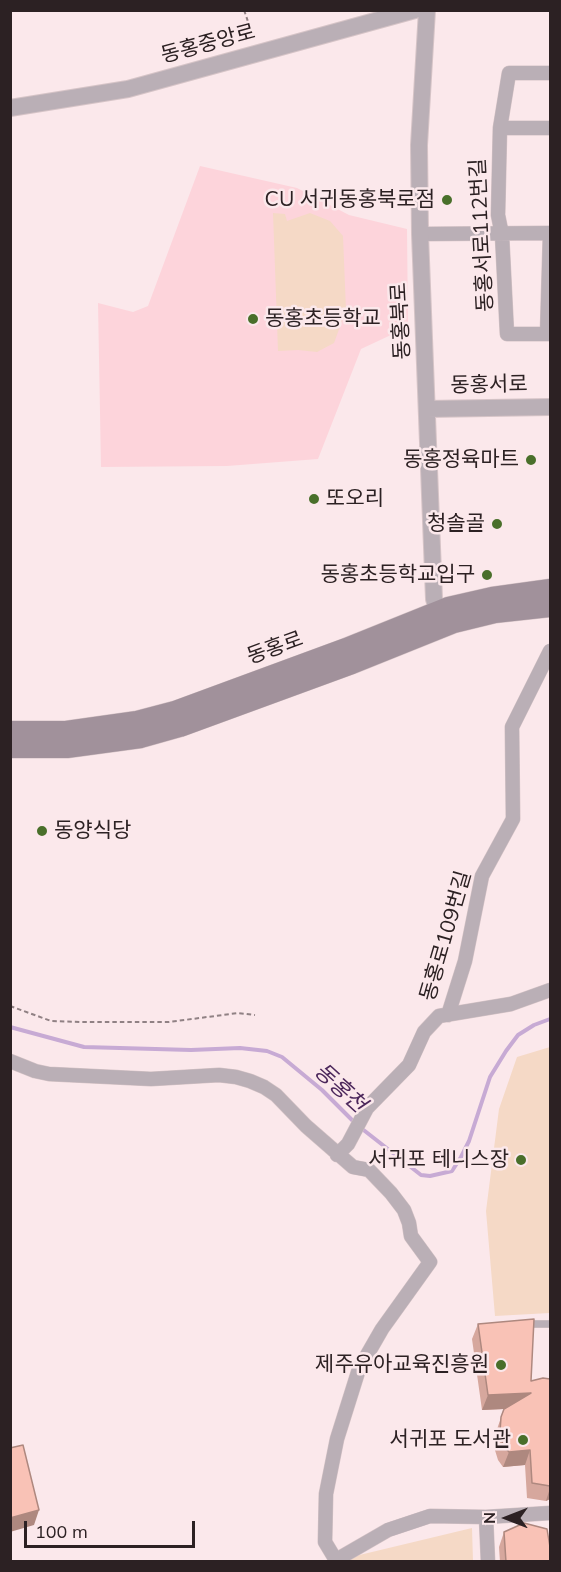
<!DOCTYPE html>
<meta charset="utf-8">
<style>
body{margin:0}
#map{position:relative;width:561px;height:1572px;overflow:hidden;background:#fbe8eb;font-family:Mulish,sans-serif}
canvas{display:block}
.frame{position:absolute;inset:0;border:12px solid #2c2123;pointer-events:none}
.north{position:absolute;left:477px;top:1488px;width:60px;height:60px;-webkit-text-stroke:4px #fbe8eb;paint-order:stroke;rotate:270deg;font-size:16px;font-weight:700;line-height:24px;text-align:center;color:#2c2123}
.north::after{content:'';display:block;margin:auto;width:21px;height:27px;background:#2c2123;clip-path:polygon(50% 0,100% 100%,50% 72%,0 100%)}
.scale{position:absolute;left:24px;top:1521px;width:171px;height:27px;box-sizing:border-box;border:3px solid #2c2123;border-top:0;padding-left:8px;font-size:18px;line-height:21px;white-space:nowrap;color:#2c2123;-webkit-text-stroke:4px #fbe8eb;paint-order:stroke}
</style>
<div id="map">
<canvas width="561" height="1572"></canvas>
<div class="frame"></div>
<div class="north">N</div>
<div class="scale">100 m</div>
</div>
<script>
const c = document.querySelector('canvas').getContext('2d');
c.lineJoin = 'round';
function fillPath(path, color) {
  c.fillStyle = color;
  c.fill(path, 'evenodd');
}
function shape(rows) {
  const path = new Path2D();
  for (const r of rows) {
    path.moveTo(r[0], r[1]);
    for (let i = 2; i < r.length; i += 2) path.lineTo(r[i], r[i + 1]);
  }
  return path;
}
function stroke(path, color, width, dash) {
  c.strokeStyle = color;
  c.lineWidth = width;
  c.lineCap = dash ? 'butt' : 'round';
  c.setLineDash(dash || []);
  c.stroke(path);
}
function write(font, color, halo, rows, align = 'center') {
  c.font = font + ' Mulish,"Noto Sans KR",sans-serif';
  c.lineWidth = 5;
  c.setLineDash([]);
  c.textBaseline = 'middle';
  c.strokeStyle = halo;
  c.fillStyle = color;
  for (const [text, x, y, turn = 0] of rows) {
    c.save();
    c.translate(x, y);
    c.rotate((+turn || 0) * Math.PI / 180);
    c.textAlign = isNaN(turn) ? turn : align;
    if (halo) c.strokeText(text, 0, 0);
    c.fillText(text, 0, 0);
    c.restore();
  }
}
fillPath(shape([
 [200,166,297,188,349,215,407,229,408,327,361,349,318,459,227,466,101,467,98,303,133,312,148,306]
]), '#fdd4db');
fillPath(shape([
 [273,213,285,214,287,221,310,213,330,221,343,236,346,310,334,343,317,352,298,350,278,351],
 [550,1047,550,1313,495,1316,486,1211,499,1109,517,1057],
 [472,1528,473,1561,351,1562,347,1558]
]), '#f5d9c6');
stroke(shape([
 [10,1027,84,1047,191,1050,240,1048,267,1051,282,1057,322,1090,355,1123],
 [361,1128,421,1175,430,1176,452,1171,461,1157,469,1141,490,1077,506,1051,518,1035,534,1025,550,1019]
]), '#c7aad4', 4);
const service = shape([
 [526,1324,550,1324]
]);
const minor = shape([
 [550,73,509,73,500,128,550,128],
 [500,128,498,215,502,235,507,334,550,334],
 [420,234,550,233],
 [547,334,550,233],
 [448,1015,465,961,482,876,513,819,512,727,550,651],
 [10,1061,35,1071,49,1074,151,1079,219,1075,236,1077,250,1081,264,1087,276,1095,306,1126,353,1167,369,1170,391,1193,404,1210,409,1223,411,1236,430,1262,382,1329,359,1369,337,1439,326,1494,325,1542,337,1562],
 [337,1155,348,1144,367,1108,409,1065,424,1032,439,1016,511,1004,550,990],
 [336,1560,388,1530,430,1516,486,1517],
 [488,1562,486,1517,550,1513]
]);
const tertiary = shape([
 [427,10,419,145,420,234,434,599,441,621],
 [10,108,128,89,415,10],
 [427,409,550,407]
]);
const secondary = shape([
 [10,731,66,731,137,721,175,711,346,648,448,607,492,597,550,589],
 [10,748,67,748,141,738,180,727,352,664,454,623,495,613,550,607]
]);
stroke(service, '#d6c4c7', 8);
stroke(minor, '#d6c4c7', 15);
stroke(tertiary, '#d6c4c7', 18);
stroke(secondary, '#d6c4c7', 21);
stroke(shape([
 [244,10,254,39],
 [10,1006,51,1021,80,1022,169,1022,238,1013,255,1015]
]), '#908184', 2, [4.5, 3]);
stroke(service, '#baafb6', 7);
stroke(minor, '#baafb6', 14);
stroke(tertiary, '#baafb6', 16);
stroke(secondary, '#a1919b', 20);
fillPath(shape([
 [478,1324,531,1381,550,1379,550,1499,546,1501,527,1498,525,1465,503,1467,498,1460,494,1447,496,1432,504,1409,482,1410,472,1339],
 [504,1532,550,1562,500,1562,499,1547]
]), '#d6a79d');
fillPath(shape([
 [531,1393,526,1408,482,1410,488,1395],
 [530,1450,525,1465,503,1467,509,1452],
 [550,1488,550,1499,546,1501],
 [39,1510,34,1525,10,1532,10,1518]
]), '#ae887f');
const building = shape([
 [534,1319,531,1381,543,1378,550,1379,550,1486,532,1483,530,1450,509,1452,503,1445,500,1432,501,1417,504,1409,531,1393,488,1395,478,1324,534,1319],
 [23,1445,39,1510,10,1518,10,1448,23,1445],
 [524,1523,547,1529,550,1547,550,1562,506,1562,504,1532,524,1523]
]);
fillPath(building, '#f9c2b6');
stroke(building, '#ae887f', 1.5);
for (const [x, y, r, color] of [
 [447,200,6,"#496f2a"],
 [253,319,6,"#496f2a"],
 [531,460,6,"#496f2a"],
 [314,499,6,"#496f2a"],
 [497,524,6,"#496f2a"],
 [487,575,6,"#496f2a"],
 [42,831,6,"#496f2a"],
 [521,1160,6,"#496f2a"],
 [501,1365,6,"#496f2a"],
 [523,1440,6,"#496f2a"]
]) {
  const dot = new Path2D();
  dot.arc(x, y, r, 0, 2 * Math.PI);
  c.fillStyle = color;
  c.fill(dot);
  stroke(dot, '#fbe8eb', 2);
}
write('21px', '#2c2123', '#fbe8eb', [
 ["동홍중앙로",208,44,-15],
 ["동홍서로112번길",482,235,-93],
 ["동홍북로",401,321,-93],
 ["동홍서로",489,385,-1],
 ["동홍로",275,648,-20],
 ["동홍로109번길",446,936,-74]
]);
write('21px', '#2c2123', '#fbe8eb', [
 ["CU 서귀동홍북로점",435,200],
 ["동홍초등학교",265,319,"left"],
 ["동홍정육마트",519,460],
 ["또오리",326,499,"left"],
 ["청솔골",485,524],
 ["동홍초등학교입구",475,575],
 ["동양식당",54,831,"left"],
 ["서귀포 테니스장",509,1160],
 ["제주유아교육진흥원",489,1365],
 ["서귀포 도서관",511,1440]
], 'right');
write('italic 22px', '#4c275b', '#fbe8eb', [
 ["동홍천",340,1088,42]
]);
</script>
